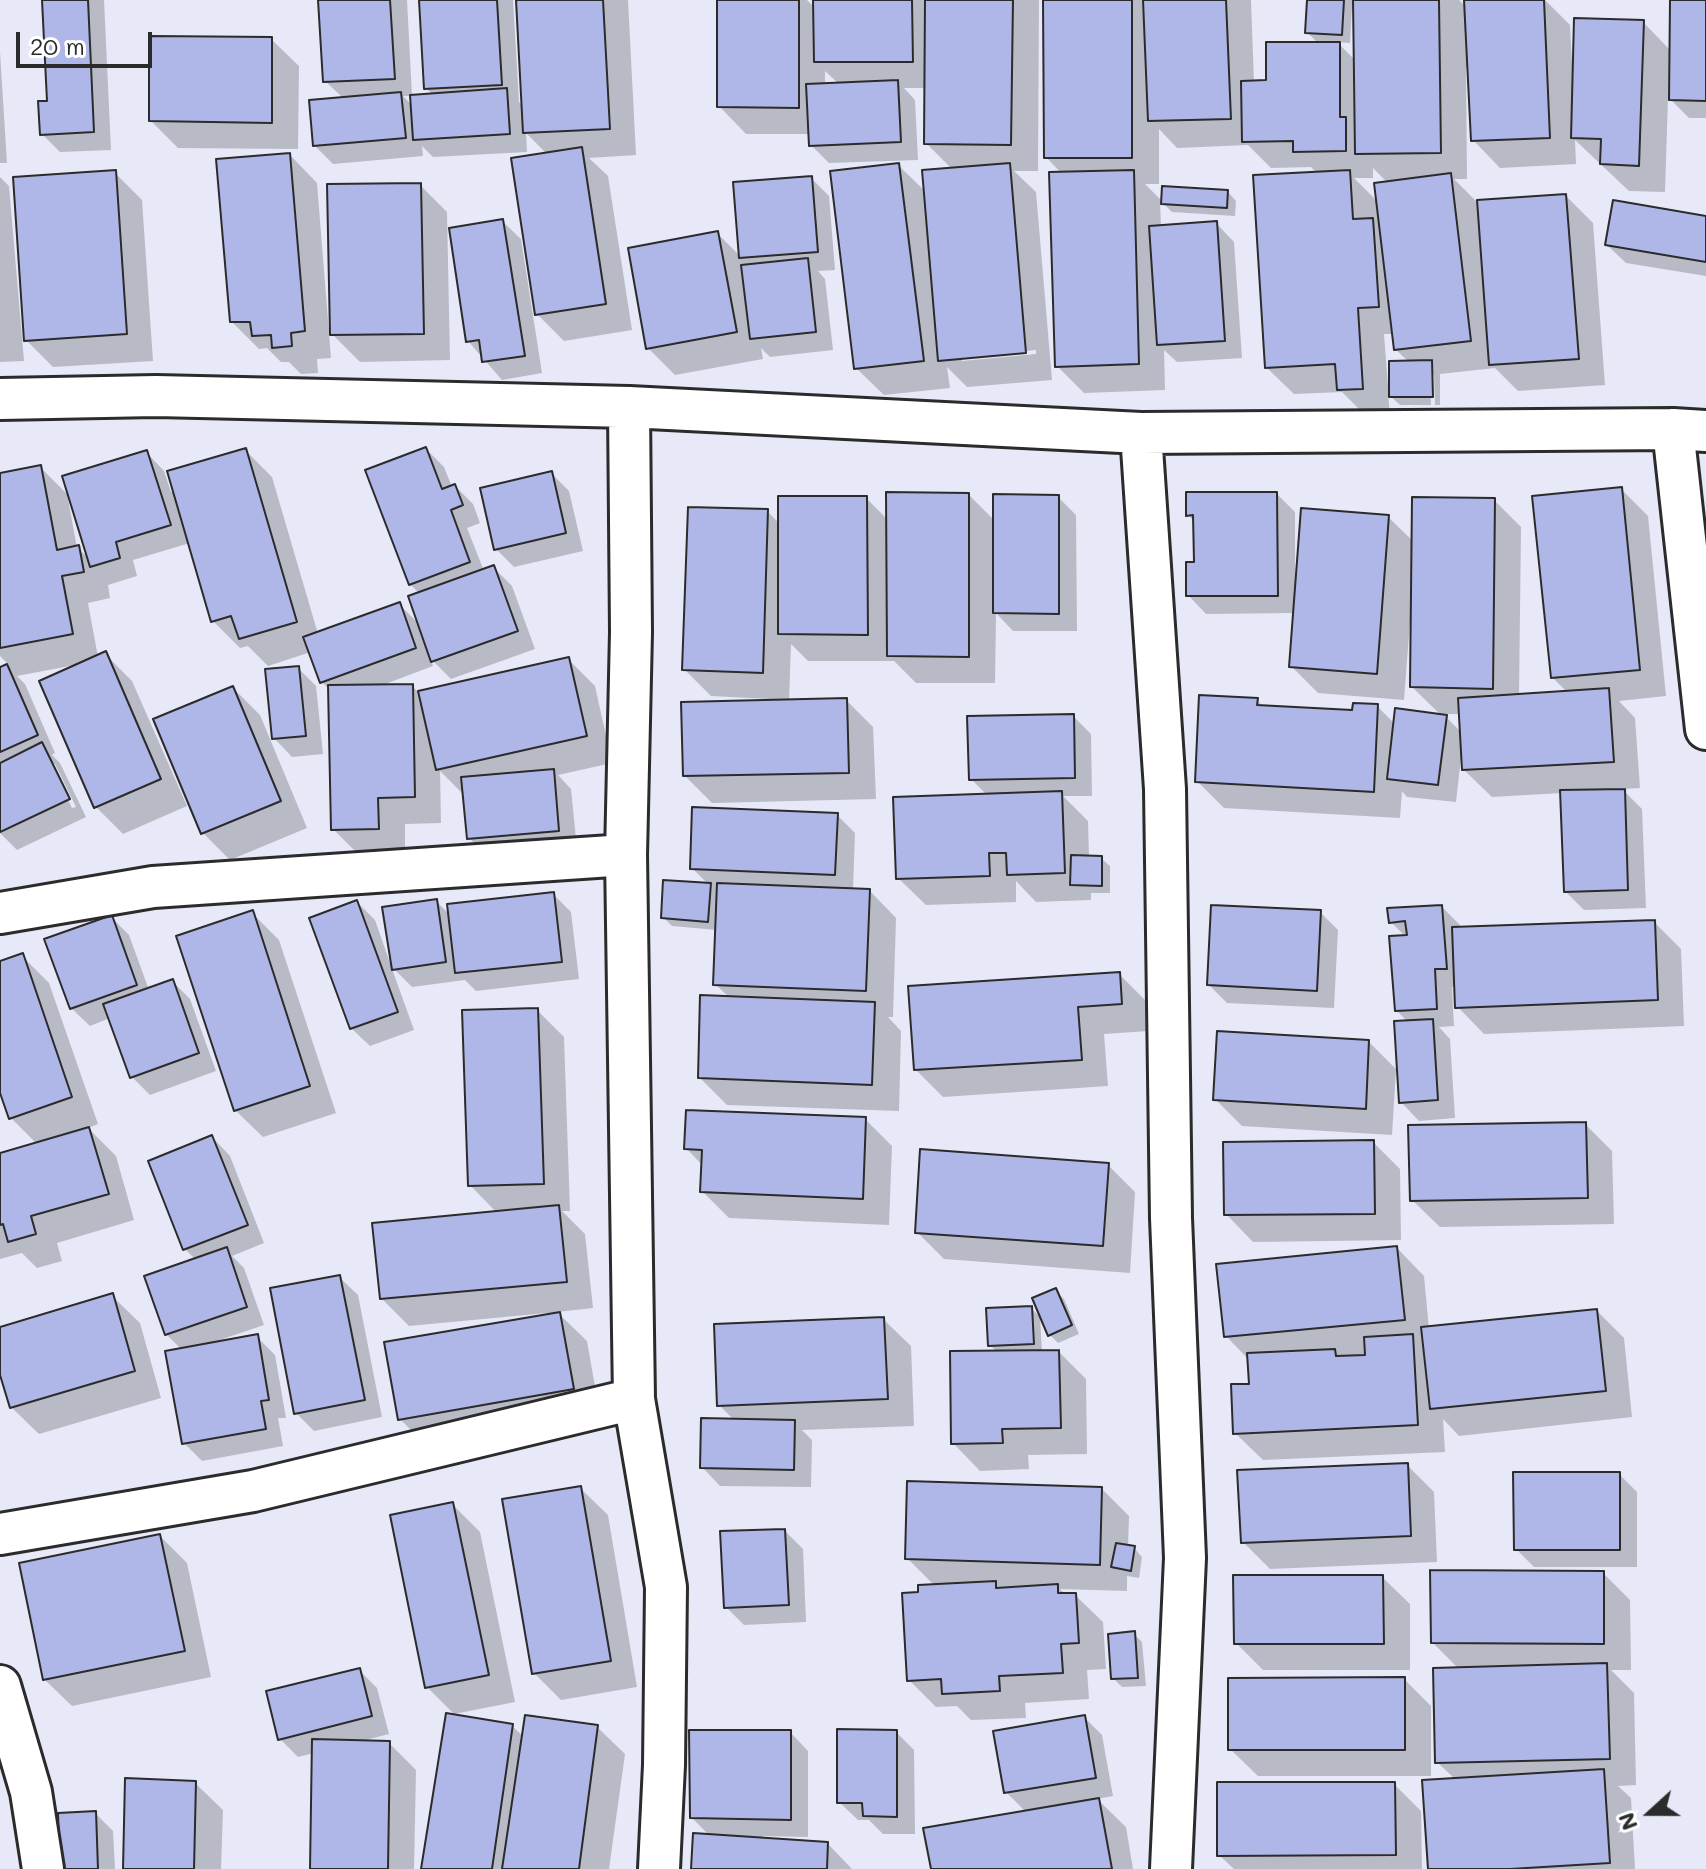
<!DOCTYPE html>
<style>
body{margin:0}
#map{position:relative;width:1706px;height:1869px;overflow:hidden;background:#e7e9f8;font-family:Mali,sans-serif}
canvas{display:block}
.north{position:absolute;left:1610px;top:1773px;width:80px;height:80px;-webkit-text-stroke:6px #fff;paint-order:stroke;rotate:249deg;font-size:22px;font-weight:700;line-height:32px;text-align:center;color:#2b2b2b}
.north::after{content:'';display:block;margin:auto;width:28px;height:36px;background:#2b2b2b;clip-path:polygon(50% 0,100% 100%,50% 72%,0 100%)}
.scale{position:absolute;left:16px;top:32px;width:136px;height:36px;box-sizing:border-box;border:4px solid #2b2b2b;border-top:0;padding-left:10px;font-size:24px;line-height:28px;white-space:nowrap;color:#2b2b2b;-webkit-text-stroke:6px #fff;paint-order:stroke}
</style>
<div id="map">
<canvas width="1706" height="1869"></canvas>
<div class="north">N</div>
<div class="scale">20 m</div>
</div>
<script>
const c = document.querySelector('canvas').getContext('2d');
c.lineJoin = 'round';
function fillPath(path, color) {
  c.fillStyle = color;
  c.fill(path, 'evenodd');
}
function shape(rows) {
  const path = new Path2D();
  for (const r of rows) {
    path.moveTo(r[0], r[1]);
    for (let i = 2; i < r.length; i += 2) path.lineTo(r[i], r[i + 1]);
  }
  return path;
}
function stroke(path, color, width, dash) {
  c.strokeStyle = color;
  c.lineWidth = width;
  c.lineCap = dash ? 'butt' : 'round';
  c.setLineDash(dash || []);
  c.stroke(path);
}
fillPath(shape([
 [44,0,104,0,111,150,60,152,42,134,49,103],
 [320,0,407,0,412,96,433,95,426,88,421,0,513,0,519,102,524,107,518,0,628,0,636,155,589,158,608,176,632,330,564,341,537,314,547,154,526,133,527,152,433,157,422,146,423,156,333,164,315,146,344,99,325,81],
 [403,96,412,96,413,107,407,100],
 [719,0,807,0,816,9,815,0,1039,0,1038,171,1014,171,1036,192,1052,380,967,387,947,367,950,388,884,395,856,368,898,165,926,192,953,170,926,143,926,88,904,88,915,100,918,160,829,163,811,145,810,134,746,134,719,106],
 [825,71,839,84,825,85],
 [1036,350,1036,354,962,361,962,357],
 [1045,0,1251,0,1254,82,1268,82,1319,44,1307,32,1309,0,1459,0,1467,8,1494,0,1545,0,1570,25,1572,65,1643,22,1671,51,1672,0,1706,0,1706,118,1689,118,1668,97,1665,192,1629,191,1575,140,1576,164,1500,168,1473,140,1470,68,1466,68,1467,179,1454,179,1477,202,1566,196,1593,223,1605,385,1518,391,1495,368,1440,374,1440,405,1435,405,1434,375,1430,375,1431,405,1400,405,1388,394,1390,415,1366,416,1342,392,1294,394,1266,367,1318,174,1311,167,1271,168,1248,145,1177,148,1159,129,1159,184,1145,184,1163,202,1228,192,1236,201,1235,216,1172,212,1160,200,1161,227,1216,223,1234,242,1242,358,1177,362,1164,350,1165,390,1084,393,1057,366,1062,174,1046,157],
 [1352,6,1355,6,1356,61,1337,42,1350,43],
 [1373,168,1388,183,1378,202,1354,178,1373,178],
 [1384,334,1394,334,1395,349,1409,362,1391,385,1388,386],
 [271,39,299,66,298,149,178,148,151,121],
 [0,52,7,163,0,163],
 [290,155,317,183,331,358,317,359,318,373,301,374,289,362,281,362,267,348,259,349,232,322],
 [115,173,142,200,153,361,53,367,26,340],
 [0,177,9,186,24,361,0,362],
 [811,178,829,196,835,270,818,271,825,279,833,350,770,357,761,348,763,359,675,375,648,348,717,233,741,257],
 [420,185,447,212,450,360,360,362,332,334],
 [1706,218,1706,276,1626,263,1607,245],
 [502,221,521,239,542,373,502,380,468,341],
 [426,449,444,467,452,487,455,486,473,504,480,523,467,528,484,571,494,568,512,586,535,649,451,679,430,658,433,666,380,686,412,686,419,693,568,659,595,686,612,763,558,775,571,789,577,849,488,856,469,838,465,796,440,771,441,823,405,824,405,855,360,856,333,829,331,691,322,682,311,652,268,666,248,646,240,648,213,621,190,543,133,560,137,576,108,585,110,598,88,603,98,657,105,654,132,681,187,806,123,834,96,807,75,665,17,676,25,684,55,753,52,755,60,763,86,817,17,850,0,833,0,669,9,665,0,656,0,475,40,467,71,498,68,499,77,548,89,558,146,452,164,471,171,492,245,450,272,477,318,634,399,604,420,625,420,594,410,584],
 [50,764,55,764,76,807,72,808],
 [551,473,569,491,583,551,514,567,496,549],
 [1621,489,1648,516,1666,696,1619,701,1635,718,1640,788,1622,789,1642,809,1646,908,1584,910,1566,892,1562,793,1492,797,1464,770,1461,757,1456,802,1407,797,1402,791,1400,818,1224,808,1197,781,1257,700,1264,708,1354,712,1377,706,1395,724,1443,717,1412,687,1413,622,1410,622,1404,700,1318,693,1291,666,1295,613,1206,614,1188,595,1196,564,1195,522,1188,515,1277,494,1295,512,1295,573,1298,574,1388,517,1414,542,1494,500,1521,527,1519,696,1568,693,1553,678],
 [1443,714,1461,714,1462,733],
 [969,495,995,521,1058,497,1076,515,1077,631,1013,631,996,613,995,683,916,683,894,661,808,661,791,644,789,702,846,700,873,727,876,799,712,803,685,776,770,702,770,699,711,696,684,669,767,511,780,524,866,498,888,520],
 [298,668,316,686,323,754,292,757,274,738],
 [233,688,260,715,307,828,230,860,203,833],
 [1073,716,1091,734,1092,796,1063,796,1088,821,1089,857,1101,858,1110,866,1110,893,1091,893,1091,900,1036,902,1016,881,1016,902,926,905,898,878,988,796,971,779],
 [837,815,855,833,853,890,869,890,896,918,893,1017,888,1017,901,1031,899,1111,727,1105,700,1078,730,998,715,984,717,930,672,926,663,917,709,885,692,868],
 [553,894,571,912,579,979,476,991,465,980,412,987,391,966,414,1030,370,1046,351,1028,357,902,375,920,391,966,436,901,451,916],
 [1442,907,1460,925,1460,928,1654,922,1681,949,1684,1026,1484,1034,1454,1003,1457,1003,1456,987,1452,987,1454,1026,1439,1027,1450,1039,1455,1118,1419,1121,1401,1102,1408,1022,1397,1011,1406,937,1391,922],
 [1320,912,1338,930,1334,1008,1227,1003,1209,985],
 [252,913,279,940,336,1113,263,1137,235,1110],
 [111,917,129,935,149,990,172,981,190,999,216,1071,150,1095,132,1077,110,1018,90,1026,71,1008],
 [22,956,49,983,98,1124,88,1128,116,1156,134,1220,57,1243,62,1261,37,1268,22,1253,0,1259,0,1155,37,1144,11,1118,0,1087,0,963],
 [1119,974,1146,1001,1148,1031,1104,1034,1108,1086,943,1097,916,1070],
 [537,1010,564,1037,570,1211,562,1211,585,1234,593,1308,557,1312,587,1341,600,1415,427,1446,400,1419,548,1316,547,1313,409,1326,382,1299,497,1213,470,1185],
 [1369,1042,1396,1069,1392,1135,1242,1126,1215,1099],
 [865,1119,892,1146,889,1225,729,1218,702,1191,703,1166,686,1148],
 [1585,1124,1612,1151,1614,1224,1440,1227,1412,1200],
 [212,1137,230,1156,264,1243,232,1256,244,1268,264,1325,217,1341,217,1344,257,1337,275,1355,286,1418,278,1418,283,1446,202,1461,184,1443,182,1350,166,1334,196,1260,185,1249],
 [1373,1142,1400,1169,1401,1240,1253,1242,1226,1214],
 [1108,1165,1135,1192,1130,1273,944,1259,917,1232],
 [1397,1248,1424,1276,1429,1329,1597,1311,1624,1338,1632,1417,1459,1436,1443,1419,1445,1452,1263,1460,1235,1433,1251,1386,1249,1360,1226,1336],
 [339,1277,358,1295,382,1417,314,1431,296,1413],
 [1055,1290,1064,1299,1079,1334,1058,1343,1049,1334],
 [112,1296,140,1323,161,1398,39,1434,11,1407,0,1367,0,1329],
 [1031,1308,1040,1317,1042,1352,1059,1352,1086,1379,1087,1454,1028,1455,1029,1469,980,1471,953,1443,997,1352,990,1345],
 [883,1319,911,1346,914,1426,802,1430,812,1440,811,1487,720,1486,702,1467,735,1421,719,1405],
 [1407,1465,1434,1492,1437,1562,1270,1569,1243,1542],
 [1619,1474,1637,1492,1637,1567,1534,1567,1516,1549],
 [580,1488,608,1515,637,1687,561,1700,534,1673],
 [1102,1489,1129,1516,1128,1547,1134,1548,1142,1557,1139,1578,1127,1576,1127,1591,1060,1589,1066,1595,1075,1595,1103,1622,1106,1669,1087,1670,1089,1699,1025,1703,1026,1718,971,1720,957,1706,936,1707,909,1680,920,1594,935,1586,907,1558],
 [453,1505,480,1532,515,1702,454,1714,427,1687],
 [785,1531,803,1549,806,1622,744,1625,726,1607],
 [160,1536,187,1563,211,1677,72,1706,44,1679],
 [1603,1573,1630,1600,1631,1670,1611,1670,1634,1693,1636,1785,1618,1786,1631,1798,1635,1869,1430,1869,1456,1780,1437,1762,1459,1669,1433,1643],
 [1382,1577,1410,1604,1410,1670,1263,1670,1236,1643],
 [1134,1634,1142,1642,1146,1686,1122,1687,1113,1678],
 [359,1670,377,1688,389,1734,362,1741,389,1743,416,1770,414,1869,312,1869,314,1753,298,1757,280,1739],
 [1404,1679,1431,1706,1431,1776,1258,1776,1230,1749],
 [1084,1717,1102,1735,1113,1796,1097,1799,1126,1827,1133,1869,933,1869,1026,1812,1006,1792],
 [512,1726,524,1737,597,1727,625,1754,609,1869,423,1869],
 [790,1732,808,1751,808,1837,763,1836,763,1840,828,1844,852,1869,693,1869,710,1836,692,1818],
 [896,1732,914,1750,915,1834,883,1834,869,1820,858,1820,839,1802],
 [195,1783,223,1810,221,1869,125,1869],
 [1394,1784,1421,1811,1422,1869,1234,1869,1219,1855],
 [95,1813,113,1831,115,1869,62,1869]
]), '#0003');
const building = shape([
 [42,0,88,0,94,132,40,135,38,101,47,101,42,0],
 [318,0,390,0,395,79,323,82,318,0],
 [419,0,497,0,502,85,424,89,419,0],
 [516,0,603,0,610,129,523,133,516,0],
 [717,0,799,0,799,108,717,107,717,0],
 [813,0,912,0,913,62,814,62,813,0],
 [925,0,1013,0,1011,145,924,144,925,0],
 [1043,0,1132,0,1132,158,1044,158,1043,0],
 [1143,0,1226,0,1231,119,1148,121,1143,0],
 [1307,0,1344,0,1342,35,1305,33,1307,0],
 [1353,0,1439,0,1441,153,1355,154,1353,0],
 [1464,0,1544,0,1550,138,1471,141,1464,0],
 [1670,0,1706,0,1706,101,1669,100,1670,0],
 [1574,18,1644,20,1639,166,1600,164,1601,139,1571,138,1574,18],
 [149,36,272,37,272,123,149,121,149,36],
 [1266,42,1340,42,1340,117,1346,117,1346,151,1293,152,1293,141,1242,142,1241,81,1266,80,1266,42],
 [898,80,901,142,809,146,806,84,898,80],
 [507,88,510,134,413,140,410,95,507,88],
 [401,92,406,138,313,146,309,100,401,92],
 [582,147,606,304,535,315,511,158,582,147],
 [290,153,305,331,291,333,292,346,272,348,271,335,252,336,250,322,230,322,216,159,290,153],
 [899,163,924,361,854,369,830,171,899,163],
 [1010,163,1026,353,938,361,922,170,1010,163],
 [116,170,127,334,24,341,13,177,116,170],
 [1134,170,1139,364,1055,367,1049,172,1134,170],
 [1350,170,1353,219,1373,218,1379,307,1358,308,1363,389,1337,390,1335,364,1265,368,1253,175,1350,170],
 [1451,173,1471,341,1394,350,1374,183,1451,173],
 [812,176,818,252,739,258,733,182,812,176],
 [421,183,424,334,330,335,327,184,421,183],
 [1162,186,1228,190,1227,208,1161,204,1162,186],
 [1566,194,1579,359,1489,365,1477,200,1566,194],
 [1613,200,1706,216,1706,262,1605,245,1613,200],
 [503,219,525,356,482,362,479,340,466,342,449,228,503,219],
 [1217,221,1225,341,1157,345,1149,226,1217,221],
 [718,231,737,332,646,349,628,248,718,231],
 [808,258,816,332,750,339,741,265,808,258],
 [1432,360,1433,397,1389,397,1389,361,1432,360],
 [426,447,442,489,455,484,463,505,451,510,470,562,409,585,365,470,426,447],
 [246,448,297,622,239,639,231,616,211,622,167,471,246,448],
 [147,450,171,525,116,542,120,558,90,567,62,476,147,450],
 [41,465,57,550,79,545,84,572,62,576,73,634,0,648,0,473,41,465],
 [552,471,566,533,494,550,480,488,552,471],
 [1622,487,1640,670,1551,678,1532,496,1622,487],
 [886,492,969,493,969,657,887,656,886,492],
 [1186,492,1277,492,1278,596,1186,596,1186,562,1194,562,1193,515,1186,516,1186,492],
 [993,494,1059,495,1059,614,993,613,993,494],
 [778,496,867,496,868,635,778,634,778,496],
 [1412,497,1495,498,1493,689,1410,687,1412,497],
 [688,507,768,509,763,673,682,670,688,507],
 [1301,508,1389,515,1377,674,1289,667,1301,508],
 [494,565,518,631,431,662,408,596,494,565],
 [400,602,416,648,320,683,303,637,400,602],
 [106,651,161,779,94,808,39,681,106,651],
 [569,657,587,736,436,770,418,691,569,657],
 [7,664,38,735,0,752,0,667,7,664],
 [299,666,306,736,272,739,265,669,299,666],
 [413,684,415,797,378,798,379,829,331,830,328,685,413,684],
 [233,686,281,801,201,834,153,719,233,686],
 [1609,688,1614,762,1462,770,1458,698,1609,688],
 [1199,695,1258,698,1257,705,1352,710,1353,703,1378,704,1374,792,1195,782,1199,695],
 [847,698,849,773,683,776,681,702,847,698],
 [1395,708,1447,715,1438,785,1387,779,1395,708],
 [1074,714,1075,778,969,780,967,716,1074,714],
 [42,742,70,799,0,832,0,763,42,742],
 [554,769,559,831,467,839,461,777,554,769],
 [1625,789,1628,890,1564,892,1560,790,1625,789],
 [1062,791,1065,873,1007,875,1006,853,989,853,990,876,896,879,893,797,1062,791],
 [692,807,838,813,835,875,690,869,692,807],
 [1071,855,1102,856,1102,886,1070,885,1071,855],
 [663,880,711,883,708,922,661,918,663,880],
 [717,883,870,889,866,991,713,985,717,883],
 [554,892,562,962,455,973,447,904,554,892],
 [437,899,446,962,392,970,382,907,437,899],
 [357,900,398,1012,350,1029,309,918,357,900],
 [1211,905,1321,910,1317,991,1207,985,1211,905],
 [1442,905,1447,969,1435,969,1437,1009,1395,1011,1389,936,1407,935,1405,921,1389,923,1387,908,1442,905],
 [253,910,310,1086,234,1111,176,936,253,910],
 [112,915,137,985,70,1009,44,939,112,915],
 [1655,920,1658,1000,1455,1008,1452,927,1655,920],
 [23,953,72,1097,9,1119,0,1093,0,961,23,953],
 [1120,972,1122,1004,1078,1007,1082,1060,914,1070,908,986,1120,972],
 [173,979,199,1053,130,1078,103,1004,173,979],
 [700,995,875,1002,872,1085,698,1078,700,995],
 [538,1008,544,1184,468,1186,462,1010,538,1008],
 [1433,1019,1438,1100,1399,1103,1394,1021,1433,1019],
 [1217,1031,1369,1040,1366,1109,1213,1100,1217,1031],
 [686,1110,866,1117,863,1199,700,1192,702,1150,684,1149,686,1110],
 [1586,1122,1588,1198,1410,1201,1408,1125,1586,1122],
 [89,1127,109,1194,31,1216,36,1234,8,1242,3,1224,0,1225,0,1153,89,1127],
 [212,1135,248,1225,183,1250,148,1161,212,1135],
 [1374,1140,1375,1214,1224,1215,1223,1142,1374,1140],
 [920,1149,1109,1163,1103,1246,915,1233,920,1149],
 [559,1205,567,1282,380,1299,372,1223,559,1205],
 [1397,1246,1405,1320,1224,1337,1216,1264,1397,1246],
 [227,1247,247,1307,165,1335,144,1276,227,1247],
 [340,1275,365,1400,294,1414,270,1288,340,1275],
 [1056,1288,1072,1325,1048,1336,1032,1298,1056,1288],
 [113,1293,135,1371,10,1408,0,1375,0,1327,113,1293],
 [1032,1306,1034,1344,988,1346,986,1308,1032,1306],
 [1597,1309,1606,1391,1430,1409,1421,1327,1597,1309],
 [560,1312,574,1389,398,1420,384,1342,560,1312],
 [884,1317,888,1399,717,1406,714,1324,884,1317],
 [258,1334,269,1400,261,1401,266,1429,182,1444,165,1351,258,1334],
 [1413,1334,1418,1425,1233,1434,1231,1384,1249,1384,1247,1353,1335,1349,1336,1356,1365,1355,1364,1337,1413,1334],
 [1059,1350,1061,1428,1002,1429,1003,1443,951,1444,950,1351,1059,1350],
 [701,1418,795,1420,794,1470,700,1468,701,1418],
 [1408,1463,1411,1536,1241,1543,1237,1470,1408,1463],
 [1513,1472,1620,1472,1620,1550,1514,1550,1513,1472],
 [907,1481,1102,1487,1100,1565,905,1559,907,1481],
 [581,1486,611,1661,532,1674,502,1499,581,1486],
 [453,1502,489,1675,425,1688,390,1515,453,1502],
 [785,1529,789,1605,724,1608,720,1531,785,1529],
 [160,1534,185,1651,43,1680,19,1563,160,1534],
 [1116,1543,1135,1546,1131,1571,1111,1567,1116,1543],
 [1430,1570,1604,1571,1604,1644,1431,1643,1430,1570],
 [1233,1575,1383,1575,1384,1644,1234,1644,1233,1575],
 [996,1581,996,1588,1058,1584,1058,1593,1076,1593,1079,1643,1061,1644,1063,1673,999,1676,1000,1691,942,1694,941,1679,907,1681,902,1593,918,1592,918,1585,996,1581],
 [1135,1631,1138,1678,1111,1679,1108,1634,1135,1631],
 [1607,1663,1610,1759,1435,1763,1433,1668,1607,1663],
 [360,1668,372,1716,278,1740,266,1691,360,1668],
 [1405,1677,1405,1750,1228,1750,1228,1678,1405,1677],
 [446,1713,513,1724,492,1869,421,1869,446,1713],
 [525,1715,598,1725,579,1869,502,1869,525,1715],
 [1085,1715,1096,1778,1004,1793,993,1731,1085,1715],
 [837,1729,897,1730,897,1817,863,1816,862,1803,837,1803,837,1729],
 [689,1730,791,1730,791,1820,690,1818,689,1730],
 [312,1739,390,1741,388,1869,310,1869,312,1739],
 [1604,1769,1610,1863,1510,1869,1428,1869,1422,1780,1604,1769],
 [125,1778,196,1781,194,1869,123,1869,125,1778],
 [1217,1782,1395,1782,1396,1855,1217,1856,1217,1782],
 [1099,1798,1112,1869,931,1869,923,1828,1099,1798],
 [96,1811,98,1869,60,1869,58,1813,96,1811],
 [693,1833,828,1842,827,1869,691,1869,693,1833]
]);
fillPath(building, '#afb7e8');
stroke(building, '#2b2b2b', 2);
const street = shape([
 [0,399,156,396,629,407,1141,433,1673,429,1706,431],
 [629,407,631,632,626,855,634,1399,666,1587,664,1765,659,1869],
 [1673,429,1706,729],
 [1141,433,1165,789,1171,1218,1185,1558,1171,1869],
 [0,913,153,887,626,855],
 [0,1534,253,1491,634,1399],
 [0,1686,31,1792,43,1869]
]);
stroke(street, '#2b2b2b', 46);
stroke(street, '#fff', 40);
</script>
